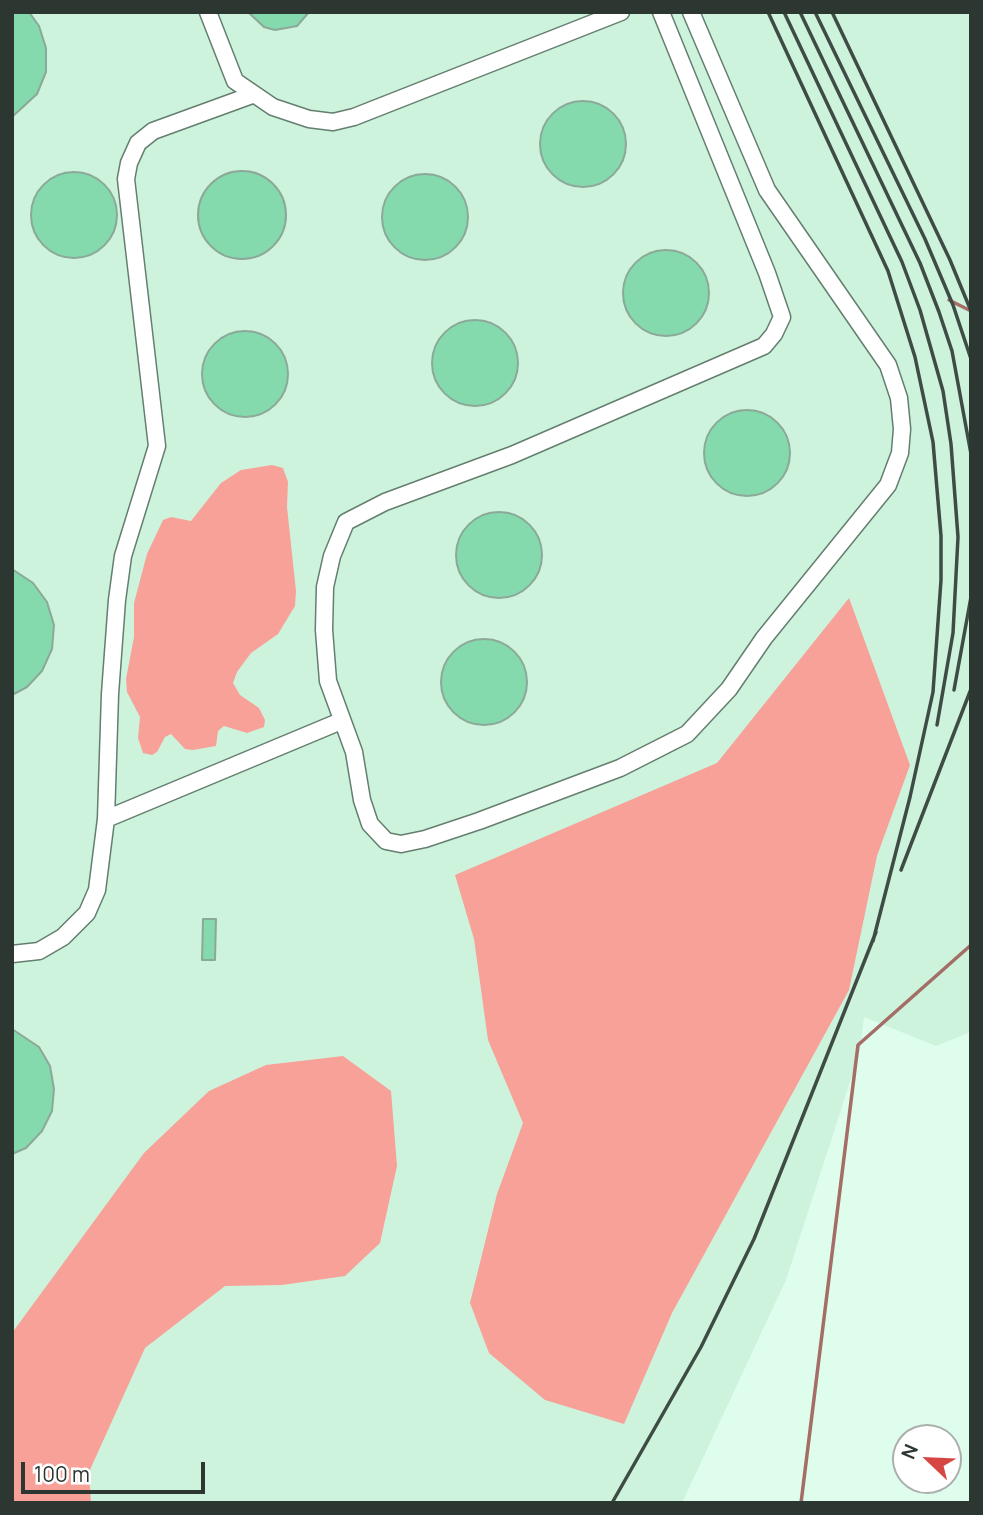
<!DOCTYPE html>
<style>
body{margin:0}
#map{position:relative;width:983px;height:1515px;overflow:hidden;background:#dffdec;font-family:Manrope,sans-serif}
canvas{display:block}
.frame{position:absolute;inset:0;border:14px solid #2c3731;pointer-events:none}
.north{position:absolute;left:892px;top:1424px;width:70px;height:70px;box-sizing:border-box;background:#fff;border:2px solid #abafad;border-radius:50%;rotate:293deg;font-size:19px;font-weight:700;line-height:28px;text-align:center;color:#2c3731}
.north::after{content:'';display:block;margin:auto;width:24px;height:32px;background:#d64743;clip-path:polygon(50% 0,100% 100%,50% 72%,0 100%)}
.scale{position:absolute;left:21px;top:1462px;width:184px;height:32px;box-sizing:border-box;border:4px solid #2c3731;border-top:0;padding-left:9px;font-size:21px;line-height:24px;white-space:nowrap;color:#2c3731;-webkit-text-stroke:5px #fff;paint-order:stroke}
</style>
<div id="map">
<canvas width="983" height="1515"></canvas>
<div class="frame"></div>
<div class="north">N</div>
<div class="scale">100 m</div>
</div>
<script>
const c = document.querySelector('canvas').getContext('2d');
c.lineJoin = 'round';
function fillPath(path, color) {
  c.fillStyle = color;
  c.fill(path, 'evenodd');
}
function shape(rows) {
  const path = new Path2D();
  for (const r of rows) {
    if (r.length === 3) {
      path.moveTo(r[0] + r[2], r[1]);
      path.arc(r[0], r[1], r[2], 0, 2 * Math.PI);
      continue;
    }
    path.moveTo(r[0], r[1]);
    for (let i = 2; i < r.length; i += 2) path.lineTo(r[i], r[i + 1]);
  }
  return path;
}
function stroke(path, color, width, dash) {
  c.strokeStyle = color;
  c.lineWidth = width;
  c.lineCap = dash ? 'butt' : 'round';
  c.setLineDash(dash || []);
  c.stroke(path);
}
fillPath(shape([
 [12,12,971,12,971,1032,936,1046,864,1017,860,1051,786,1280,682,1503,12,1503]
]), '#cef3dd');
fillPath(shape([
 [272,465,283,468,288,482,287,507,296,591,295,606,278,634,251,653,237,672,233,683,240,695,259,708,265,720,264,727,247,733,224,726,218,731,216,746,193,750,185,749,171,734,165,737,157,752,152,755,143,753,138,738,140,717,127,692,126,679,134,637,134,603,147,554,163,520,171,517,191,521,221,483,241,470],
 [849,598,910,765,877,856,849,990,672,1313,624,1424,545,1400,489,1353,470,1303,497,1194,523,1123,488,1040,474,939,455,875,717,763],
 [343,1056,391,1091,397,1166,380,1243,345,1276,282,1285,225,1286,145,1348,89,1472,91,1503,12,1503,12,1333,144,1153,209,1091,266,1065]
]), '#f7a198');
stroke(shape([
 [949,300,971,311],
 [801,1503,858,1045,971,945]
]), '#a46d66', 3.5);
const building = shape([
 [12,12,29,12,39,26,46,48,46,72,37,94,12,117,12,12],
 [248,12,309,12,297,26,275,30,264,27,248,12],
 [583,144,43],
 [242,215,44],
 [74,215,43],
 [425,217,43],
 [666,293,43],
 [475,363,43],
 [245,374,43],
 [747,453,43],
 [499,555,43],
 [12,569,33,583,47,602,54,625,52,649,42,671,27,687,12,695,12,569],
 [484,682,43],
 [203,919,216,919,215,960,202,960,203,919],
 [12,1029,39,1047,50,1066,54,1089,52,1111,42,1131,26,1148,12,1154,12,1029]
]);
fillPath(building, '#84d9ad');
stroke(building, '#8ca898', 2);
const minor = shape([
 [208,12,235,81,273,107,309,119,333,122,354,117,621,12],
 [661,12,767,273,782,317,774,334,764,346,512,455,385,502,346,522,332,556,325,587,324,630,328,681,354,752,362,800,370,824,386,841,401,844,425,839,479,821,620,768,687,734,729,689,764,638,888,485,900,453,902,429,899,398,888,365,767,190,691,12],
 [106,819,341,721],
 [12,954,39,951,63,937,87,913,97,890,106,819,110,694,117,600,123,556,157,446,126,179,129,163,138,143,153,131,252,95]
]);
stroke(minor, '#647e6f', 19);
stroke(minor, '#fff', 16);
stroke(shape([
 [768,12,888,271,915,357,933,442,941,536,941,580,933,692,910,797,873,941],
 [784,12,902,262,920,310,943,391,951,444,958,537,953,633,937,725],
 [800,12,920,263,939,312,952,351,971,454],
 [815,12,925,239,953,305,971,359],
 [832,12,950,260,971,311],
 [954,690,971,597],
 [901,870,971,689],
 [612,1503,701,1347,754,1239,876,932]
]), '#3f4c45', 3.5);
</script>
